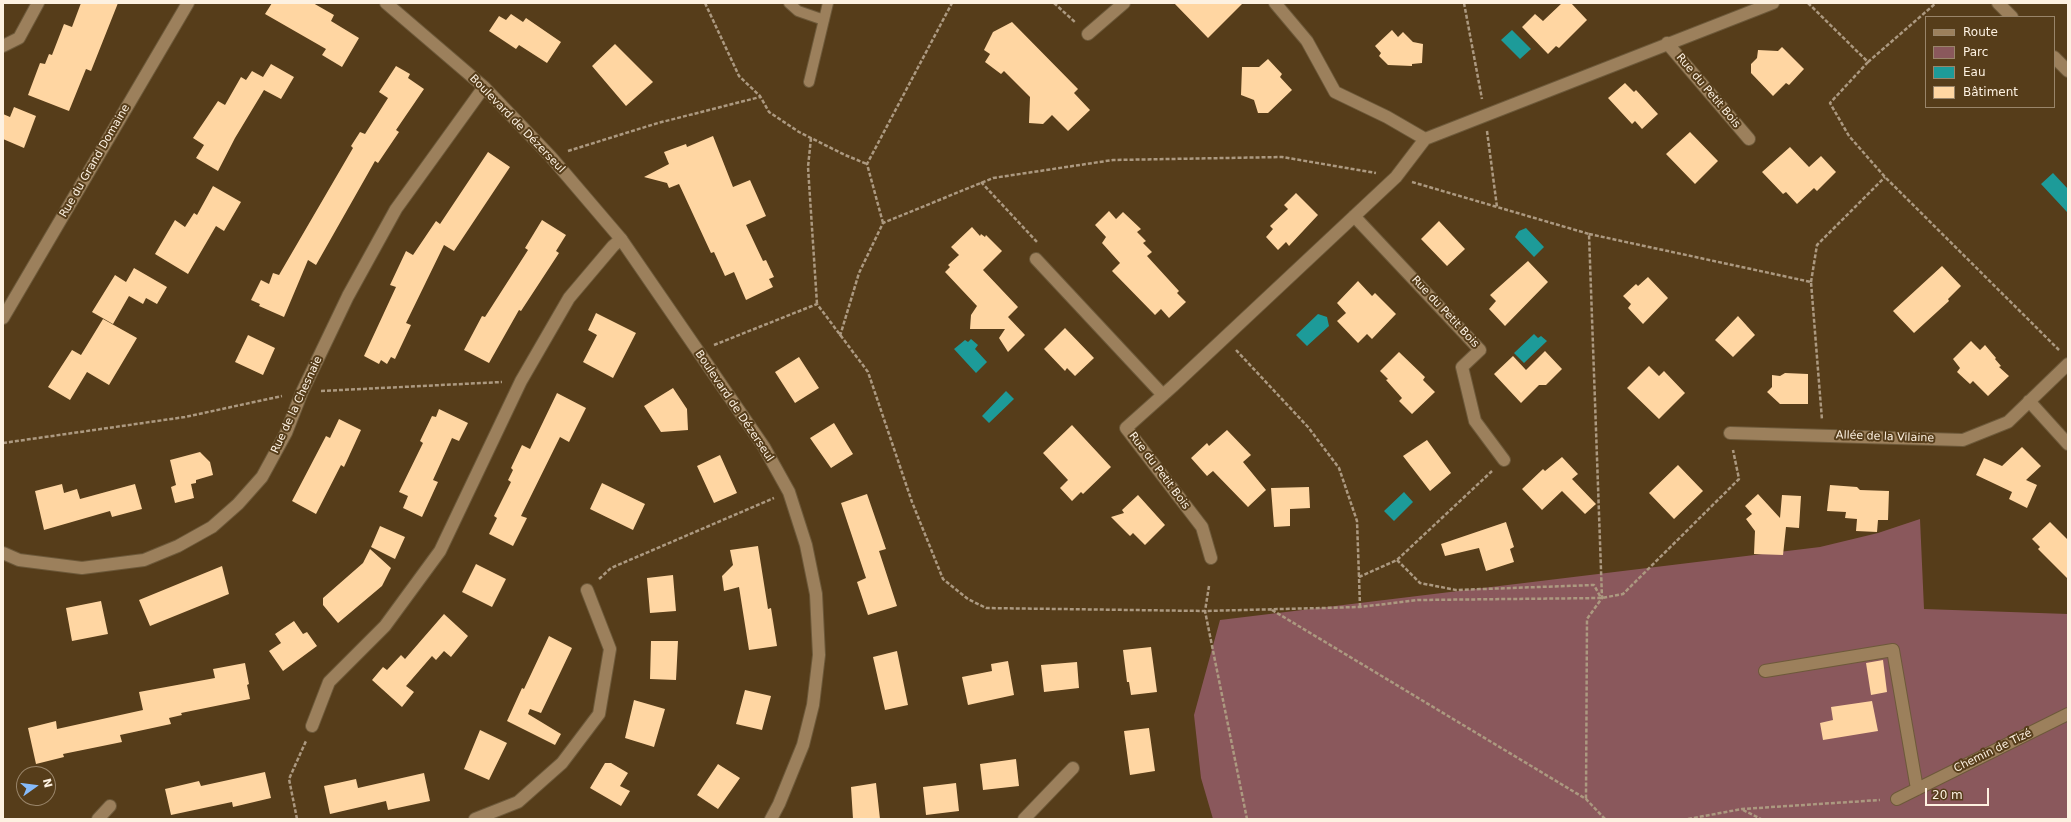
<!DOCTYPE html>
<meta charset="utf-8">
<style>
body{margin:0}
#map{position:relative;width:2071px;height:822px;overflow:hidden;background:#563d1a;font-family:"DejaVu Sans",sans-serif}
canvas{display:block}
.frame{position:absolute;inset:0;border:4px solid #fdf1e1;pointer-events:none}
.legend{position:absolute;left:1925px;top:16px;width:130px;height:92px;box-sizing:border-box;background:#563d1a;border:1px solid #99856a;margin:0;padding:5px 7px;list-style:none;font-size:12px;color:#fdf1e1}
.legend li{display:flex;align-items:center;gap:8px;height:20px}
.legend b{width:20px;border:1px solid #99856a}
.north{position:absolute;left:16px;top:766px;width:40px;height:40px;box-sizing:border-box;background:#563d1a;border:1px solid #99856a;border-radius:50%;rotate:76deg;font-size:11px;font-weight:700;line-height:16px;text-align:center;color:#fdf1e1}
.north::after{content:'';display:block;margin:auto;width:14px;height:18px;background:#86bbfb;clip-path:polygon(50% 0,100% 100%,50% 72%,0 100%)}
.scale{position:absolute;left:1925px;top:788px;width:64px;height:18px;box-sizing:border-box;border:2px solid #fdf1e1;border-top:0;padding-left:5px;font-size:12px;line-height:14px;white-space:nowrap;color:#fdf1e1;-webkit-text-stroke:3px #563d1a;paint-order:stroke}
</style>
<div id="map">
<canvas width="2071" height="822"></canvas>
<div class="frame"></div>
<ul class="legend">
<li><b style="height:5px;background:#9c805c"></b>Route</li>
<li><b style="height:11px;background:#8a585c"></b>Parc</li>
<li><b style="height:11px;background:#1d9b99"></b>Eau</li>
<li><b style="height:11px;background:#ffd6a2"></b>Bâtiment</li>
</ul>
<div class="north">N</div>
<div class="scale">20 m</div>
</div>
<script>
const c = document.querySelector('canvas').getContext('2d');
c.lineJoin = 'round';
function fillPath(path, color) {
  c.fillStyle = color;
  c.fill(path, 'evenodd');
}
function shape(rows) {
  const path = new Path2D();
  for (const r of rows) {
    path.moveTo(r[0], r[1]);
    for (let i = 2; i < r.length; i += 2) path.lineTo(r[i], r[i + 1]);
  }
  return path;
}
function stroke(path, color, width, dash) {
  c.strokeStyle = color;
  c.lineWidth = width;
  c.lineCap = dash ? 'butt' : 'round';
  c.setLineDash(dash || []);
  c.stroke(path);
}
function write(font, color, halo, rows, align = 'center') {
  c.font = font + ' "DejaVu Sans",sans-serif';
  c.lineWidth = 4;
  c.setLineDash([]);
  c.textBaseline = 'middle';
  c.strokeStyle = halo;
  c.fillStyle = color;
  for (const [text, x, y, turn = 0] of rows) {
    c.save();
    c.translate(x, y);
    c.rotate((+turn || 0) * Math.PI / 180);
    c.textAlign = isNaN(turn) ? turn : align;
    if (halo) c.strokeText(text, 0, 0);
    c.fillText(text, 0, 0);
    c.restore();
  }
}
fillPath(shape([
 [1920,519,1924,609,2068,614,2068,819,1213,819,1201,778,1194,715,1220,620,1820,547,1878,533]
]), '#8a585c');
fillPath(shape([
 [1512,30,1531,49,1520,59,1501,40],
 [2053,173,2068,189,2067,212,2041,184],
 [1526,228,1544,247,1534,257,1515,237,1519,231],
 [1318,314,1327,317,1329,326,1307,346,1296,335],
 [1534,334,1538,338,1541,336,1547,341,1524,363,1514,353],
 [971,339,978,345,975,349,987,362,976,373,954,349,965,340,968,342],
 [1006,391,1014,399,989,423,982,416],
 [1404,492,1413,502,1394,521,1384,511]
]), '#1d9b99');
fillPath(shape([
 [81,3,118,3,91,71,86,69,69,111,28,95,40,63,45,64,49,54,52,55,64,24,72,27],
 [272,3,313,3,334,15,331,21,359,38,342,67,322,55,326,49,265,14],
 [1174,3,1243,3,1208,38],
 [1562,3,1571,3,1587,20,1559,48,1556,46,1548,54,1522,27,1535,14,1543,21],
 [511,14,523,22,526,18,561,42,547,63,519,45,516,49,489,31,499,16,506,20],
 [1012,22,1078,89,1074,93,1090,110,1068,131,1052,115,1043,124,1029,123,1030,97,1004,71,1001,74,985,62,990,54,984,50,993,32],
 [1392,30,1398,37,1403,32,1413,42,1423,44,1422,63,1412,64,1412,66,1388,65,1379,56,1381,53,1375,46],
 [615,44,653,82,626,106,592,66],
 [1782,47,1804,69,1789,85,1786,83,1773,96,1751,73,1751,64,1757,58,1758,50,1778,51],
 [1268,59,1282,74,1280,77,1292,90,1268,113,1258,113,1254,100,1241,95,1242,67,1259,67],
 [271,64,294,77,281,99,264,90,235,138,218,171,196,158,204,145,193,138,218,101,225,105,241,77,246,80,252,71,263,77],
 [396,66,410,74,408,78,424,89,396,130,399,132,378,163,375,161,316,265,308,260,284,317,259,306,260,304,251,300,261,280,269,284,273,273,279,275,353,148,351,146,360,132,365,134,388,98,379,92],
 [1625,83,1634,92,1636,90,1658,114,1642,129,1635,121,1632,124,1608,98],
 [14,107,36,116,24,148,3,139,3,114,10,117],
 [1690,132,1718,161,1695,184,1666,154],
 [713,136,733,187,750,180,766,216,746,225,763,261,766,260,774,277,769,279,773,287,746,300,734,272,725,276,714,252,711,253,679,184,669,188,667,183,644,177,669,164,664,152,686,144,687,147],
 [1790,147,1809,167,1821,156,1836,172,1817,191,1814,188,1797,204,1786,192,1783,194,1762,172],
 [488,152,510,167,454,251,444,245,406,323,411,325,395,359,391,357,387,364,381,360,379,364,364,356,396,287,390,285,406,251,413,255,436,221,440,224],
 [213,186,241,202,224,231,216,226,188,274,155,254,175,220,185,227,194,213,197,215],
 [1296,193,1318,215,1289,246,1286,242,1278,250,1266,237,1273,229,1270,226,1288,209,1284,205],
 [1109,211,1116,219,1123,212,1141,229,1137,232,1146,241,1143,243,1152,252,1147,256,1179,291,1177,293,1186,302,1169,318,1161,309,1155,315,1112,271,1120,263,1102,243,1106,237,1095,225],
 [542,220,566,235,556,251,559,253,521,311,519,310,489,363,464,350,482,316,485,317,528,250,525,248],
 [1439,221,1465,249,1447,266,1421,239],
 [972,227,980,236,981,234,985,237,986,235,1002,251,983,270,1018,307,1008,317,1025,335,1008,352,999,338,1005,329,970,329,971,315,977,306,945,272,950,267,948,265,959,255,951,247],
 [1528,261,1548,282,1505,326,1489,309,1496,301,1490,295],
 [1942,266,1961,286,1948,299,1949,301,1914,333,1893,311],
 [134,268,167,287,157,304,146,298,143,304,129,296,113,324,92,312,115,275,126,282],
 [1648,277,1668,298,1643,324,1628,308,1631,304,1623,296,1636,284,1638,286],
 [1358,281,1372,296,1375,293,1396,314,1372,339,1367,334,1358,343,1337,321,1346,313,1337,303],
 [596,313,636,333,613,378,583,362,597,335,588,330],
 [1738,316,1755,335,1733,357,1715,340],
 [103,319,137,338,109,385,87,372,70,400,48,387,72,350,81,355],
 [1065,328,1094,358,1075,376,1067,368,1065,371,1044,349],
 [248,335,275,348,263,375,235,362],
 [1971,341,1980,350,1985,345,1996,358,1995,359,2001,366,1999,367,2009,376,1988,396,1973,381,1970,384,1957,372,1960,368,1953,359],
 [1545,351,1562,369,1546,385,1539,385,1521,403,1494,374,1513,356,1526,370],
 [1399,352,1425,377,1423,380,1435,392,1412,414,1399,401,1402,398,1386,380,1388,379,1380,371],
 [799,357,819,388,795,403,775,372],
 [1649,366,1659,376,1664,371,1685,393,1659,419,1627,388],
 [1785,373,1808,374,1808,404,1780,404,1767,392,1772,387,1772,375,1780,376],
 [673,388,687,409,688,430,661,432,644,406],
 [557,393,586,408,569,442,560,437,521,516,527,518,513,546,489,534,497,518,494,516,511,482,508,480,513,470,511,468,522,445,530,449],
 [439,409,468,423,459,441,452,438,433,480,438,482,422,517,403,508,408,496,399,492,423,443,420,441,432,416,436,417],
 [339,419,361,430,344,467,341,465,316,514,292,501,326,436,330,438],
 [834,423,853,454,831,468,810,438],
 [1072,425,1111,467,1083,494,1081,492,1072,501,1060,488,1068,480,1043,453],
 [1227,430,1251,455,1243,462,1266,490,1248,507,1213,471,1207,476,1191,458,1207,443,1209,446],
 [1427,440,1451,473,1430,491,1403,456],
 [2022,447,2041,466,2026,480,2037,485,2027,508,2009,499,2012,492,1976,475,1984,458,2002,466],
 [200,452,210,462,213,475,196,480,196,483,191,484,194,498,175,503,171,487,176,485,170,460],
 [720,455,737,493,714,503,697,466],
 [1562,457,1578,474,1572,479,1596,504,1585,514,1562,491,1542,510,1522,489,1543,469,1545,471],
 [1678,465,1703,491,1674,519,1649,493],
 [602,483,645,504,633,530,590,509],
 [62,484,64,493,77,489,80,499,135,484,142,509,112,517,110,511,44,530,35,491],
 [1830,485,1857,487,1860,490,1889,491,1888,520,1878,520,1877,532,1856,531,1857,519,1845,518,1846,512,1827,511],
 [1309,487,1310,508,1290,509,1290,526,1274,527,1271,488],
 [867,494,886,549,879,551,897,606,868,615,857,582,866,578,841,503],
 [1758,494,1780,518,1782,495,1801,496,1799,528,1786,527,1783,555,1754,554,1755,531,1746,519,1752,514,1745,506],
 [1138,495,1165,525,1145,545,1133,533,1130,536,1111,517,1124,513,1122,510],
 [1506,522,1514,547,1510,549,1514,562,1486,571,1479,548,1445,556,1441,544],
 [2050,522,2068,540,2068,579,2038,549,2040,547,2032,539],
 [380,526,405,537,395,559,371,547],
 [758,546,768,609,771,608,777,646,749,650,739,587,724,591,722,576,733,565,730,550],
 [370,549,391,568,382,586,338,623,323,605,323,598,363,563],
 [476,564,506,579,492,607,462,592],
 [222,566,229,594,150,626,139,600],
 [673,575,676,611,650,613,647,578],
 [101,601,108,634,72,641,66,608],
 [444,614,468,636,451,657,444,651,436,660,432,656,406,686,414,692,402,707,372,680,383,667,387,670,401,655,405,659],
 [294,621,303,634,307,632,317,646,283,671,269,651,281,643,275,634],
 [549,636,572,648,541,713,530,709,528,714,561,734,555,745,507,721,522,688,524,689],
 [651,641,678,641,676,680,650,679],
 [1151,647,1157,692,1131,695,1129,682,1127,682,1123,650],
 [897,651,908,705,885,710,873,657],
 [1883,660,1887,692,1871,695,1866,663],
 [1008,661,1014,695,968,705,962,677,992,671,991,664],
 [1077,662,1079,688,1044,692,1041,665],
 [245,663,249,684,247,685,250,699,181,713,182,715,169,718,171,724,120,735,122,742,63,754,64,757,36,764,28,728,56,721,57,729,143,710,139,692,215,678,213,669],
 [745,690,771,696,762,730,736,724],
 [634,700,665,709,654,747,625,738],
 [1872,701,1878,731,1823,740,1820,723,1833,720,1831,707],
 [1149,728,1155,771,1130,775,1124,731],
 [480,730,507,743,489,780,464,769],
 [1016,759,1019,786,983,790,980,764],
 [605,763,611,763,628,773,620,786,630,791,621,806,590,788],
 [718,764,740,778,718,809,697,795],
 [265,772,271,798,233,807,232,802,171,815,165,789,199,781,201,786],
 [424,773,430,801,388,810,386,801,330,814,324,786,356,779,358,788],
 [876,783,880,819,853,819,851,787],
 [956,783,959,811,926,815,923,787]
]), '#ffd6a2');
const lane = shape([
 [789,3,798,11,824,20],
 [809,82,828,3]
]);
const street = shape([
 [1275,3,1307,41,1335,92,1387,117,1425,139],
 [1998,3,2012,17],
 [1088,34,1124,3],
 [1667,43,1749,139],
 [3,46,19,38,38,3],
 [2054,57,2068,71],
 [1354,216,1480,350,1462,367,1475,421,1504,460],
 [1036,259,1163,395],
 [3,318,188,3],
 [2029,401,2068,444],
 [1730,433,1963,440,2008,422,2068,364],
 [3,553,19,560,82,568,144,560,178,546,212,527,238,504,262,477,286,433,302,392,348,296,396,209,484,87],
 [1211,558,1202,527,1126,428,1173,386,1396,177,1425,139,1773,3],
 [1765,671,1893,650,1917,789],
 [312,726,329,682,385,626,440,551,521,381,569,298,613,246,621,239],
 [1897,799,2068,714],
 [98,819,110,806],
 [475,819,518,802,562,763,599,714,610,649,587,590],
 [1024,819,1073,768]
]);
const secondary = shape([
 [386,3,484,87,551,157,621,239,764,447,789,492,806,545,816,594,819,655,813,705,803,745,779,804,771,819]
]);
stroke(lane, '#6d593a', 12);
stroke(street, '#6d593a', 14);
stroke(secondary, '#6d593a', 14);
stroke(shape([
 [705,3,739,76,760,96,769,112,799,132,845,155,867,164],
 [1054,3,1076,23],
 [1464,3,1482,99],
 [1808,3,1868,62,1936,3],
 [1868,62,1830,103,1849,136,1885,177,2059,350],
 [1487,131,1497,207],
 [811,138,808,167,817,304],
 [568,151,658,123,760,97],
 [981,182,1037,242],
 [1412,182,1589,234,1602,598,1587,619,1586,799],
 [883,223,867,164,952,3],
 [1589,234,1811,282,1822,420],
 [1811,282,1817,245,1885,177],
 [840,336,859,273,883,223,993,178,1113,160,1282,157,1376,173],
 [714,345,817,304,868,372,912,502,943,579,968,599,986,608,1205,611,1360,607,1418,600,1602,598,1623,594,1739,479,1733,450],
 [1236,350,1308,427,1339,468,1357,521,1359,577],
 [321,391,502,382],
 [3,443,185,417,282,396],
 [1397,560,1420,583,1456,590,1594,585,1601,598],
 [599,579,611,568,774,498],
 [1209,586,1205,611,1247,819],
 [1360,607,1359,577,1397,560,1492,471],
 [1272,610,1586,799,1605,819],
 [1743,810,1761,819],
 [297,819,289,779,306,741],
 [1688,819,1742,809,1880,800]
]), '#ac9980', 2.5, [4, 2]);
stroke(lane, '#9c805c', 10);
stroke(street, '#9c805c', 12);
stroke(secondary, '#9c805c', 12);
write('11px', '#fdf1e1', '#563d1a', [
 ["Rue du Petit Bois",1708,91,50],
 ["Boulevard de Dézerseul",517,124,46],
 ["Rue du Grand Domaine",95,161,-60],
 ["Rue du Petit Bois",1445,312,47],
 ["Rue de la Chesnaie",297,405,-65],
 ["Boulevard de Dézerseul",734,406,56],
 ["Allée de la Vilaine",1885,437,2],
 ["Rue du Petit Bois",1159,471,53],
 ["Chemin de Tizé",1993,751,-26]
]);
</script>
